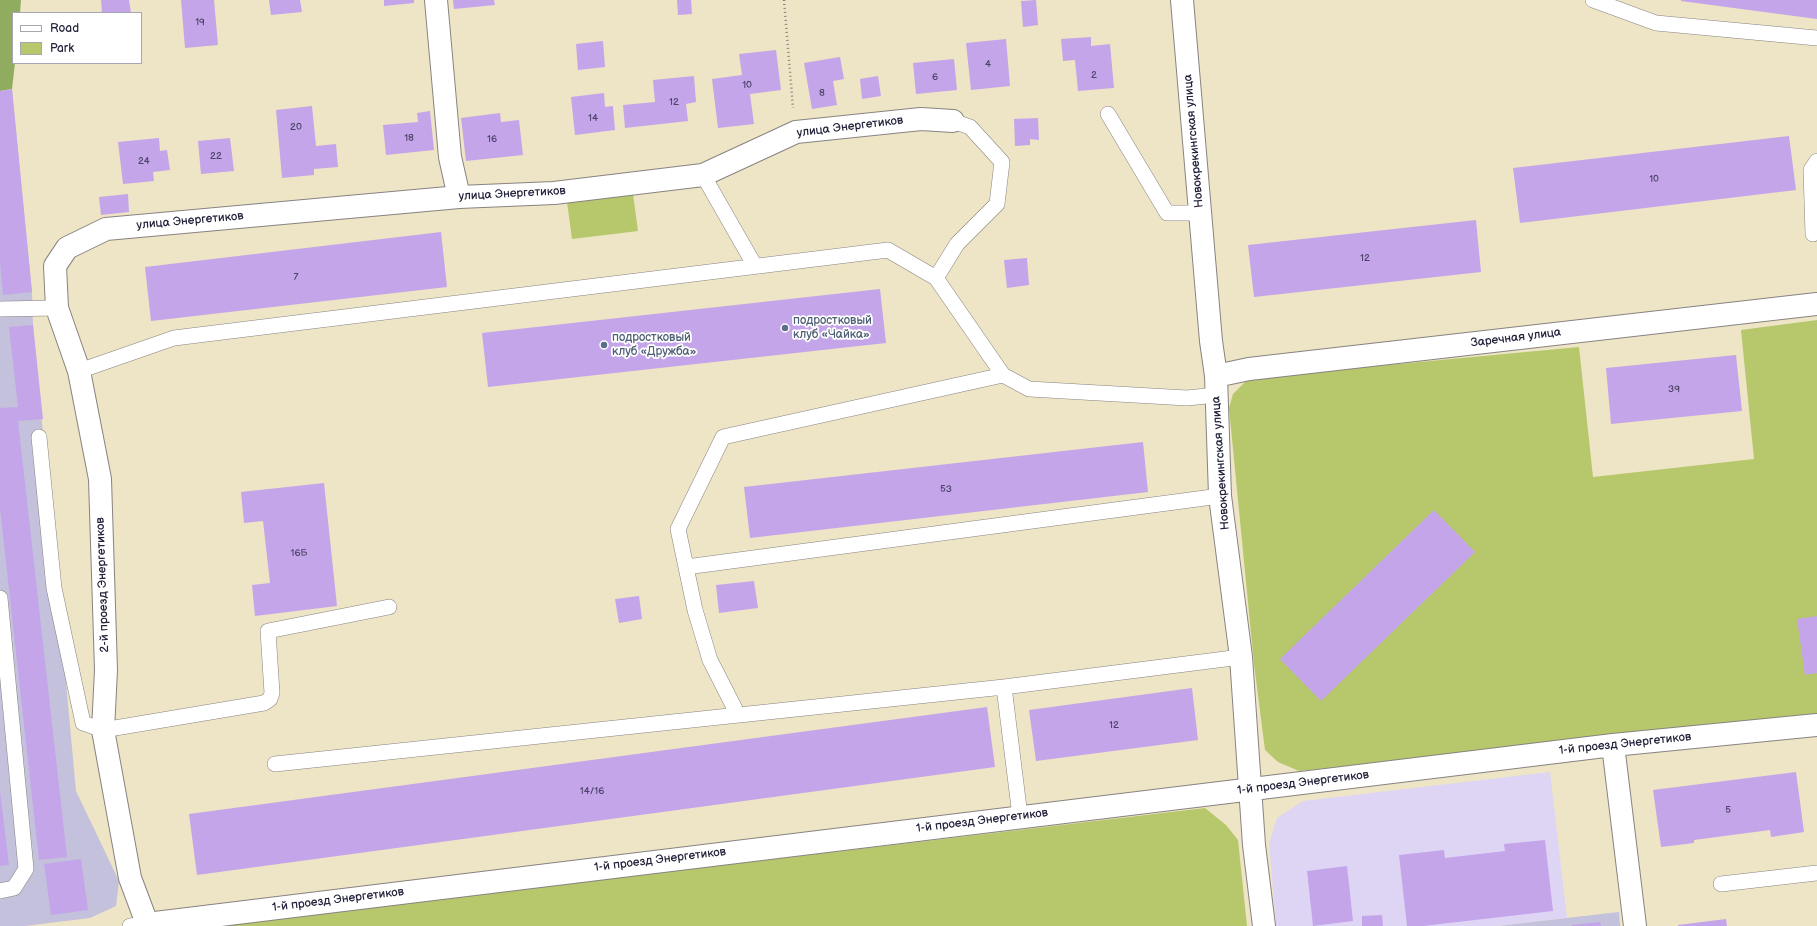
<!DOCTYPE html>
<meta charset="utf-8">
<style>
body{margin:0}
#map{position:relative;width:1817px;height:926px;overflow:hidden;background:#eee4c6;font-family:"Balsamiq Sans",sans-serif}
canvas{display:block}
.legend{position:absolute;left:12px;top:12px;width:130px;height:52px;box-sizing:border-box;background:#fff;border:1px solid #a7a7b1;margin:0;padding:5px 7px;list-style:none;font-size:12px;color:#22223b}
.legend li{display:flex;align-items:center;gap:8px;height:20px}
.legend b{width:20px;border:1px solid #a7a7b1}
</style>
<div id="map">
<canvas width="1817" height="926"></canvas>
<ul class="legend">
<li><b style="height:5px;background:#fff"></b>Road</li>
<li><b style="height:11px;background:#b6c86b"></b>Park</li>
</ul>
</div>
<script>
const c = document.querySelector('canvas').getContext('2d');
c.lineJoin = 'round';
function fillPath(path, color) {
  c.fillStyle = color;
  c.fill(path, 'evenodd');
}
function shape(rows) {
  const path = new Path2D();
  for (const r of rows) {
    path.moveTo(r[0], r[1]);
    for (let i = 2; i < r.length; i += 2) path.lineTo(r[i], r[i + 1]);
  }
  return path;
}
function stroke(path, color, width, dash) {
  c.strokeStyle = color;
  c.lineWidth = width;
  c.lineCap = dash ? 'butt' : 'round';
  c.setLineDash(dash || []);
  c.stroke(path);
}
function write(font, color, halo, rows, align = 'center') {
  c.font = font + ' "Balsamiq Sans",sans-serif';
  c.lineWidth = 3.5;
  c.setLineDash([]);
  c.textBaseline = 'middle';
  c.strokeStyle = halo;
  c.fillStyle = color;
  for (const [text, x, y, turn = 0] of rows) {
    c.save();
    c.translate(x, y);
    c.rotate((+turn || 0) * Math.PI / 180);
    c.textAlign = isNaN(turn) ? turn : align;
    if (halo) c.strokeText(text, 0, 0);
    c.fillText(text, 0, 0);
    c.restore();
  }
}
fillPath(shape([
 [1550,772,1567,918,1499,926,1276,926,1269,843,1277,818,1303,801]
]), '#ded5f5');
fillPath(shape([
 [12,90,32,292,33,325,76,791,119,881,116,906,90,918,25,926,0,926,0,91],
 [1619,912,1620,926,1499,926,1567,918]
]), '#c3c1db');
fillPath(shape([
 [633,194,638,231,572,239,567,202],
 [1817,320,1817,717,1299,771,1278,762,1265,750,1254,664,1229,408,1233,394,1249,378,1579,347,1593,477,1754,459,1741,330],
 [1205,808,1226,825,1238,840,1247,926,209,926]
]), '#b6c86b');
fillPath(shape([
 [0,0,21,0,20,13,13,13,13,63,15,63,12,89,0,91]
]), '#90ac5f');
fillPath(shape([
 [101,0,129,0,131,13,102,13],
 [181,0,214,0,218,45,185,48],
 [269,0,300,0,302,12,271,15],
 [384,0,414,0,414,3,384,6],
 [453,0,494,0,495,5,454,9],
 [677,0,691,0,692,14,678,15],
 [1036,0,1038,25,1023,27,1021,1],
 [1681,0,1817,0,1817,19,1681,1],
 [1091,37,1091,46,1110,44,1114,88,1078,91,1075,60,1063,61,1061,39],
 [1006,39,1010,86,971,90,966,43],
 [603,41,605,67,578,70,576,44],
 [776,50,781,90,750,94,754,124,718,128,712,79,742,75,739,54],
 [840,57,844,79,833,81,837,105,812,109,804,63],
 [954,59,957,90,916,94,913,63],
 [694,76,696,102,686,104,688,121,625,128,623,105,655,102,653,80],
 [878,76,881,96,862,99,860,79],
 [12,89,32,292,3,295,0,262,0,91],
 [604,93,605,107,613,106,615,130,575,135,571,97],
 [312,106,316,146,336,144,338,167,314,169,314,175,282,178,276,110],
 [430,111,434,150,386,155,383,125,418,122,417,113],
 [500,113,501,122,519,120,523,155,466,161,461,118],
 [1038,118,1039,140,1030,139,1030,145,1015,146,1014,119],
 [1789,136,1796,190,1520,223,1513,168],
 [159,138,160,151,167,150,170,170,153,172,154,181,123,184,118,142],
 [230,138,234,171,201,174,198,141],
 [128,194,129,212,101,215,99,197],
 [1476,220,1481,272,1254,297,1248,245],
 [441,232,447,287,151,321,145,267],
 [1027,258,1029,285,1007,288,1004,260],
 [880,289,886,343,488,387,482,333],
 [33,325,43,419,18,421,67,857,39,860,0,508,0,408,18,407,9,327],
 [1736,355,1742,411,1611,424,1606,368],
 [1143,442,1148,492,750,538,744,487],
 [324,483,337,606,255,616,252,585,270,583,263,521,244,523,241,492],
 [1434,510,1475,552,1321,701,1280,659],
 [754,581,758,608,719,613,716,585],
 [639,596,642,619,619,623,615,599],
 [1817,616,1817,673,1805,675,1797,619],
 [1192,688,1198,740,1036,761,1029,710],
 [987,707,995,767,197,875,189,814],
 [1796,772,1804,832,1771,837,1770,830,1694,840,1694,843,1661,847,1653,790],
 [0,791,9,865,0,866],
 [1545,840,1553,911,1423,926,1407,926,1399,855,1444,850,1445,858,1505,851,1504,844],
 [81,859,88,910,51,915,44,864],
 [1347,866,1353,921,1313,926,1307,871],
 [1382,915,1383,926,1362,926,1362,916],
 [1726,919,1727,926,1678,926,1678,925],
 [1600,922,1601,926,1572,926,1572,925]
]), '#c4a5ea');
const service = shape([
 [1593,0,1656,23,1817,38],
 [1108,114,1167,213,1200,213],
 [703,175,755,266],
 [1813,234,1811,170,1817,161],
 [936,278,957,244,997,204,1002,162,970,127,953,121],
 [0,309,57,308],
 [79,371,174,338,888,250,936,278,1003,375,1029,389,1187,398,1216,395],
 [39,437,54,588,83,723,103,730,264,703,270,699,272,693,268,631,389,607],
 [686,567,1220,496],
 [0,598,26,869,14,888,0,891],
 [1004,687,1020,816],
 [738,715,710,660,695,610,678,529,723,437,1003,375],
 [275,764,1004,687,1241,657],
 [1721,884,1817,873],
 [130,926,147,924]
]);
const minor = shape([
 [436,0,450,157,459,197],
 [1182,0,1211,341,1216,376,1220,496,1241,657,1254,845,1264,926],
 [1216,376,1249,369,1817,304],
 [1613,745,1635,926],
 [147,924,1613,745,1817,725],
 [148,926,130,878,103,730,106,670,100,479,79,371,57,308,55,266,67,248,106,229,459,197,554,193,703,175,796,132,921,119,953,121]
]);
stroke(service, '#888380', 16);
stroke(minor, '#888380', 24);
stroke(shape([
 [784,0,793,108]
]), '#888380', 2.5, [1, 3]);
stroke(service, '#fff', 15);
stroke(minor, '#fff', 22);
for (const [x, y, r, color] of [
 [785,328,4,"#5c6f8a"],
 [604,345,4,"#5c6f8a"]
]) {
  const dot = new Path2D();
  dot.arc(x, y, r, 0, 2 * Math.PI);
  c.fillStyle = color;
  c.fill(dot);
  stroke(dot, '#fff', 1.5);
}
write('10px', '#4a4367', null, [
 ["19",200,22],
 ["4",988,64],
 ["2",1094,75],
 ["6",935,77],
 ["10",747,85],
 ["8",822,93],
 ["12",674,102],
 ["14",593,118],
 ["20",296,127],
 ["18",409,138],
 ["16",492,139],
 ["22",216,156],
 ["24",144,161],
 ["10",1654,179],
 ["12",1365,258],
 ["7",296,277],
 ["39",1674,389],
 ["53",946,489],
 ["16Б",299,553],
 ["12",1114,725],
 ["14/16",592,791],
 ["5",1728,810]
]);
write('12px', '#22223b', '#fff', [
 ["улица Энергетиков",850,127,-7],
 ["Новокрекингская улица",1194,141,-95],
 ["улица Энергетиков",512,194,-3],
 ["улица Энергетиков",190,221,-5],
 ["Заречная улица",1516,338,-7],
 ["Новокрекингская улица",1221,463,-94],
 ["2-й проезд Энергетиков",103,585,-92],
 ["1-й проезд Энергетиков",1625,744,-6],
 ["1-й проезд Энергетиков",1303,783,-7],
 ["1-й проезд Энергетиков",982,821,-7],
 ["1-й проезд Энергетиков",660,860,-7],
 ["1-й проезд Энергетиков",338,900,-7]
]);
write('12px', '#4e5e75', '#fff', [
 ["подростковый",793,321],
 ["клуб «Чайка»",793,335],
 ["подростковый",612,338],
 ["клуб «Дружба»",612,352]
], 'left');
</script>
